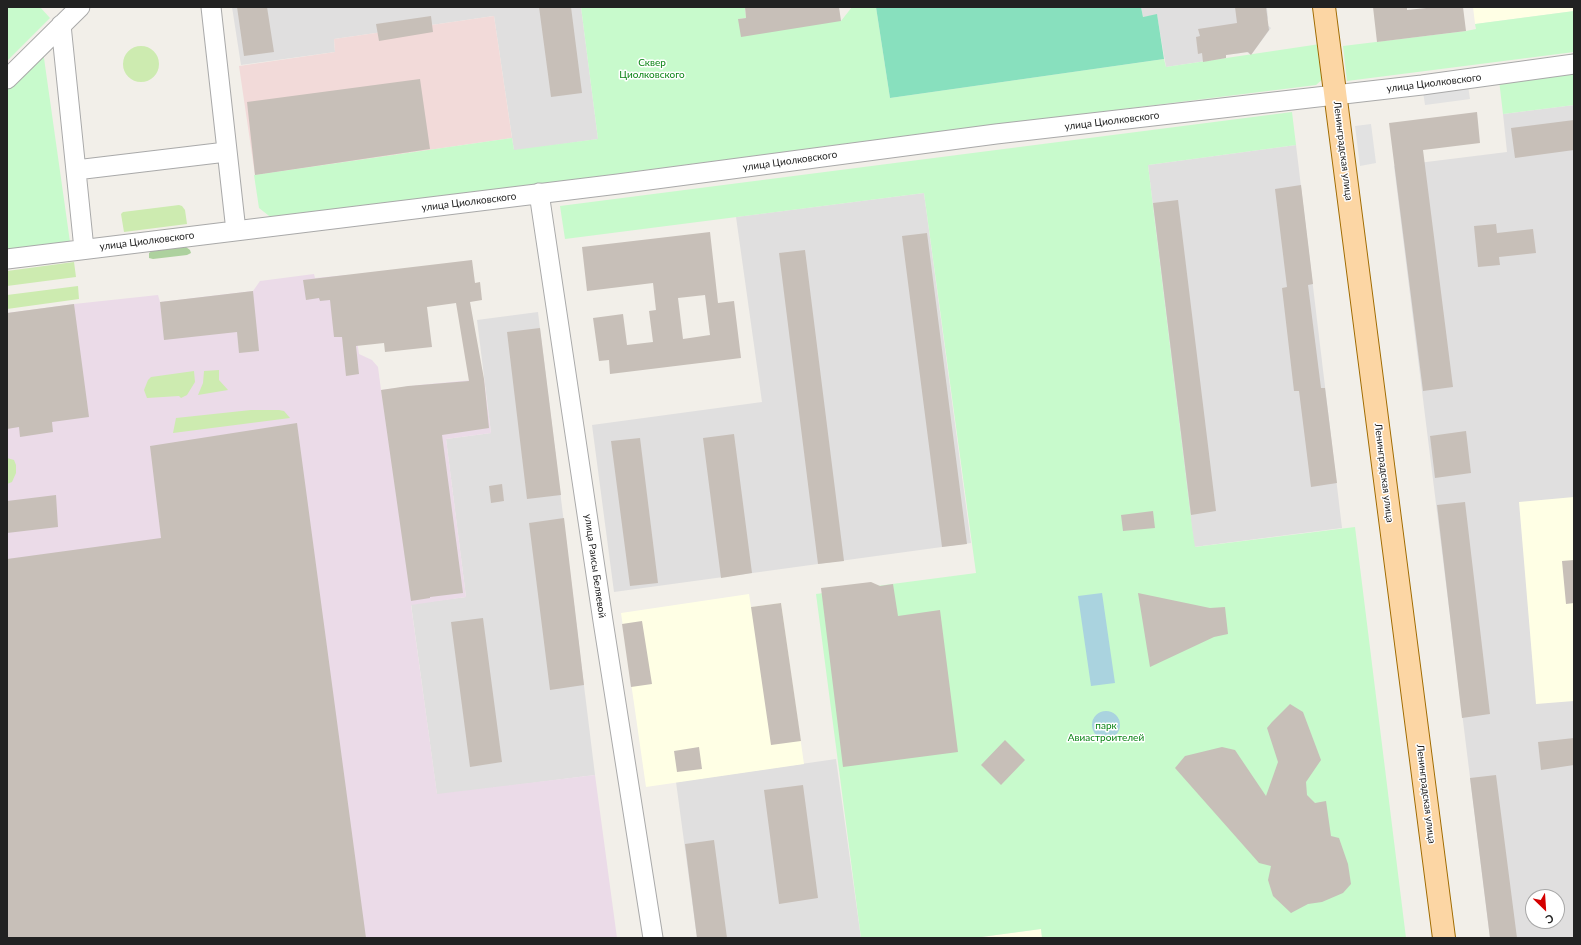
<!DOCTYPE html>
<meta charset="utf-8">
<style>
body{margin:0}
#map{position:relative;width:1581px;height:945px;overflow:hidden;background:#f2efe9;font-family:Lato,sans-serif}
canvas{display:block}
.frame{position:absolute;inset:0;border:8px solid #222;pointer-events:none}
.north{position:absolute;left:1525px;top:889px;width:40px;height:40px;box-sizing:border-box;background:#fff;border:1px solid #a7a7a7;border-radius:50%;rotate:155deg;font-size:11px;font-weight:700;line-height:16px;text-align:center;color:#222}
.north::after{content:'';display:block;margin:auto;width:14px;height:18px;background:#d40000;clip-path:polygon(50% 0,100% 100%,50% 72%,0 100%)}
</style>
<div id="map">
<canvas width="1581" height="945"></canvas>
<div class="frame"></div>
<div class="north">С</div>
</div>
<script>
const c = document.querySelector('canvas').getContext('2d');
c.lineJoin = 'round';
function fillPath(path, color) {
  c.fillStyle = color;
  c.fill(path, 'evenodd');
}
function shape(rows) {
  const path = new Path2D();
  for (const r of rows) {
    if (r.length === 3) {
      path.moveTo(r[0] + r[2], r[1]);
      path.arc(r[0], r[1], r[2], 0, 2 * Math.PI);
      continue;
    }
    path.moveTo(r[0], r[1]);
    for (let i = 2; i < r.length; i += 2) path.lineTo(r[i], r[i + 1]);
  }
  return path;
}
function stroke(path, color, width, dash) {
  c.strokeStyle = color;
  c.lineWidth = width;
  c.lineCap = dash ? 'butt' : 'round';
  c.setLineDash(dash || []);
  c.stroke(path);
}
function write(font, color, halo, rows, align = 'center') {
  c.font = font + ' Lato,sans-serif';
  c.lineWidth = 3;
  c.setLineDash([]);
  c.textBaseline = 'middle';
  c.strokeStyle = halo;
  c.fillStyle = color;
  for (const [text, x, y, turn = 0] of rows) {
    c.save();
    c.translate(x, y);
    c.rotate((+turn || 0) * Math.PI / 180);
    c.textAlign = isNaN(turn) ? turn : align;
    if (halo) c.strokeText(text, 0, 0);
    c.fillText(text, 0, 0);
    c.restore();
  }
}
fillPath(shape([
 [232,7,581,7,598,139,514,151,494,16,334,39,335,52,241,65],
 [1141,7,1270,7,1267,8,1268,18,1265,23,1271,28,1251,55,1244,50,1241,53,1226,55,1226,58,1166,67,1157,15,1143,17],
 [1574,105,1574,938,1490,938,1394,166,1507,152,1503,114],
 [1533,897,1557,897,1557,921,1533,921],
 [1296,145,1342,528,1194,547,1148,165],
 [924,193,971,543,614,592,592,425,762,402,736,217],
 [538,312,595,775,437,795,411,604,466,597,446,439,491,433,477,320],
 [836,759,861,938,697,938,676,782]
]), '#e0dfdf');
fillPath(shape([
 [494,16,512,138,255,175,239,66,335,52,334,39]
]), '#f2dad9');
fillPath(shape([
 [314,274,315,278,347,275,359,354,372,360,378,367,381,390,419,385,484,379,491,433,446,439,466,597,411,605,437,794,595,775,617,938,7,938,7,313,74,304,158,295,160,302,253,291,260,281]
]), '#ebdbe8');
fillPath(shape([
 [1473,7,1574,7,1574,11,1475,24],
 [1574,497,1574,701,1536,704,1519,502],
 [749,594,751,607,781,603,804,764,646,787,621,613],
 [1041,929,1042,938,974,938]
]), '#ffffe5');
fillPath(shape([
 [141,64,18],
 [179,205,182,206,185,210,187,224,124,232,121,214,123,212],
 [74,262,76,277,7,286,7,271],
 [78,286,79,299,7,309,7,295],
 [219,370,219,380,228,390,198,395,203,383,204,371],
 [194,371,195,382,187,395,181,398,179,396,147,398,144,390,148,380,151,377],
 [251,410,279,410,284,411,290,418,173,433,176,418],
 [7,458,14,460,16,465,16,473,12,482,7,484]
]), '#cdebb0');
fillPath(shape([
 [186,247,190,250,191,253,187,255,153,259,149,258,149,253,152,251]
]), '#add19e');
fillPath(shape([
 [7,7,40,7,50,18,7,61],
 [581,7,745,7,746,18,738,19,841,21,852,7,876,7,890,98,1164,59,1166,67,1320,44,1324,78,1316,85,859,142,273,219,259,208,254,175,512,138,514,150,598,139],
 [1574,11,1574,52,1347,81,1343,46,1466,31,1476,29,1475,24],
 [43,51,70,242,7,250,7,88],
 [1574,71,1574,105,1503,114,1499,80],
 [1292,112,1296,145,1148,165,1192,527,1195,547,1355,527,1406,938,1042,938,1041,929,974,938,861,938,816,594,976,573,924,193,565,239,560,206]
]), '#c8facc');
fillPath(shape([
 [876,7,1141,7,1143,17,1157,14,1164,59,890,98]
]), '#88e0be');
fillPath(shape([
 [1467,79,1470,99,1425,105,1422,85],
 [1371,124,1376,163,1360,166,1355,126]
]), '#e2e2e2');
fillPath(shape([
 [1102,593,1115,683,1091,686,1078,596],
 [1106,725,14]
]), '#aad3df');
fillPath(shape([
 [237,7,267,7,274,52,244,56],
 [539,7,571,7,582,93,551,97],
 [745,7,839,7,841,21,741,37,738,19,746,18],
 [1235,7,1266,7,1269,30,1251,55,1248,52,1226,55,1226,58,1203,62,1202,53,1198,54,1196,37,1200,36,1198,29,1237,23],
 [1373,7,1407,7,1407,10,1436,7,1463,7,1466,31,1377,42],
 [431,16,433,32,379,41,376,24],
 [420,79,430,149,255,175,247,102],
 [1477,112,1480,143,1423,150,1453,387,1423,391,1389,123],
 [1574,120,1574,150,1515,158,1511,128],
 [1301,185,1313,284,1308,285,1321,388,1325,388,1337,483,1311,487,1299,391,1294,391,1282,288,1287,287,1275,189],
 [1178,200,1216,511,1191,515,1153,203],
 [1496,224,1497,233,1533,229,1536,253,1499,257,1500,265,1478,267,1474,226],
 [710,232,718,303,734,301,741,358,610,374,609,360,599,361,593,318,623,314,627,345,653,342,649,311,656,310,653,283,587,291,582,247],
 [705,295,710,335,683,339,678,298],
 [927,233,967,544,942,547,902,236],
 [805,250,844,561,818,564,779,253],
 [472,260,475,283,480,282,482,300,470,302,484,379,489,428,442,435,463,593,430,597,430,598,411,601,381,390,408,386,469,381,456,303,427,307,432,347,385,352,384,343,356,346,359,374,346,376,342,337,334,337,330,300,320,301,319,298,306,300,303,280],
 [253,291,259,351,239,353,237,332,164,340,160,302],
 [74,304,89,417,52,422,53,432,20,437,19,427,7,429,7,313],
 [540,328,561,495,527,499,507,332],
 [297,423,366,938,7,938,7,559,161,538,150,446],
 [1466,431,1471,473,1435,478,1430,436],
 [734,434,752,573,721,578,703,438],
 [640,438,658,583,630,586,611,441],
 [502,484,504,501,491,503,489,486],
 [56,495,58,527,7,533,7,501],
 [1465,502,1490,714,1462,718,1437,505],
 [1153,511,1155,528,1123,531,1121,515],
 [564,518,584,685,550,690,529,523],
 [1574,560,1574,603,1566,604,1562,561],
 [871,582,880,586,893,584,898,616,940,610,958,752,843,767,821,588],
 [1138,593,1210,608,1225,607,1228,634,1214,637,1150,667],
 [781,603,801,741,771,745,751,607],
 [483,618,502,762,470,767,451,622],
 [642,621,652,684,631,687,622,624],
 [1290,704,1303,712,1321,760,1306,782,1307,795,1315,803,1326,801,1331,836,1339,838,1348,864,1351,884,1343,893,1322,902,1308,904,1291,913,1273,896,1268,880,1271,866,1259,863,1175,768,1185,756,1222,747,1235,750,1266,796,1278,762,1267,728,1272,722],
 [1574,738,1574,765,1541,770,1538,742],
 [1005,740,1025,760,1001,785,981,765],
 [699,747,702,769,677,772,674,751],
 [1496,775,1517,938,1490,938,1470,778],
 [803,785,818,898,779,904,764,790],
 [714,840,727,938,697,938,685,844]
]), '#c7bfb8');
const minor = shape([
 [211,7,236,231],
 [61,25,84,249],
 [7,79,80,7],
 [76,170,226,152],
 [539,193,603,621,653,938],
 [7,259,618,184,996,134,1422,85,1574,64]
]);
const major = shape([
 [1324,7,1444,938]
]);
stroke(minor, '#a9a9a9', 21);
stroke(major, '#a06b00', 24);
stroke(minor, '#fff', 19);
stroke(major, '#fcd6a4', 22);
write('10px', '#0c8416', '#fff', [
 ["Сквер",652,63],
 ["Циолковского",652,75],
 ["парк",1106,726],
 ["Авиастроителей",1106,738]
]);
write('10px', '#222', '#fff', [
 ["улица Циолковского",1434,83,-7],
 ["улица Циолковского",1112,121,-7],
 ["Ленинградская улица",1343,151,83],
 ["улица Циолковского",790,161,-8],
 ["улица Циолковского",469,202,-7],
 ["улица Циолковского",147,241,-7],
 ["Ленинградская улица",1384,473,83],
 ["улица Раисы Беляевой",595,566,82],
 ["Ленинградская улица",1426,794,83]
]);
</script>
